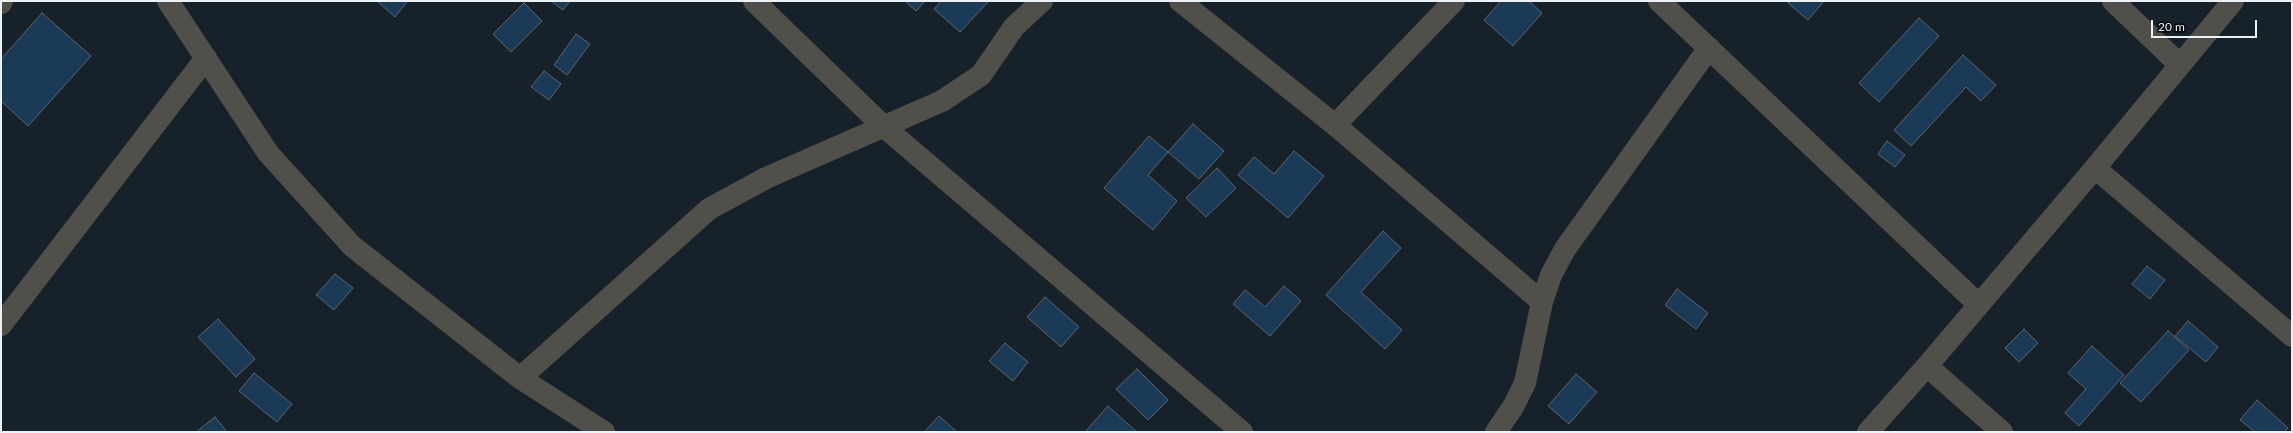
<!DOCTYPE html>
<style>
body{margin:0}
#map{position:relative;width:2293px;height:433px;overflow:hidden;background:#17212a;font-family:Lato,sans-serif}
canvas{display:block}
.frame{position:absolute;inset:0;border:2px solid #eaf1f7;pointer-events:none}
.scale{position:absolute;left:2151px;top:20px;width:106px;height:18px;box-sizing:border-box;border:2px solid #eaf1f7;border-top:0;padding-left:5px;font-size:12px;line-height:14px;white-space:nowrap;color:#eaf1f7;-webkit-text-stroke:3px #060a0e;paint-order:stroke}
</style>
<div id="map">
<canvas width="2293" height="433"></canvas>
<div class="frame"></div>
<div class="scale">20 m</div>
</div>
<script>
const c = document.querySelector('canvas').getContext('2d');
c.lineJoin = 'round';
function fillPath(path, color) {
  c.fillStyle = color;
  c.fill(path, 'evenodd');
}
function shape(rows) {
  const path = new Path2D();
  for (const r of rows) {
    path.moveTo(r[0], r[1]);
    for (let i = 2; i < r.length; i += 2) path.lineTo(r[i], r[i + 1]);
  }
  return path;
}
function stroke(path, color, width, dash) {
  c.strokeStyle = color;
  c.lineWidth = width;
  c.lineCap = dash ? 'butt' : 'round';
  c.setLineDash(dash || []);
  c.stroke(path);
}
const building = shape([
 [377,1,406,1,407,2,395,17,377,1],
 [551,1,570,1,563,10,551,1],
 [905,1,925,1,916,11,905,1],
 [941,1,989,1,960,32,934,9,941,1],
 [1501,1,1529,1,1542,13,1513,46,1484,20,1501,1],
 [1790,1,1824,1,1808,20,1788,3,1790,1],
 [524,3,542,21,511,52,493,34,524,3],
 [42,13,91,56,28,126,1,101,1,59,42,13],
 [1919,18,1939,36,1879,102,1859,83,1919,18],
 [576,34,590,44,567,75,554,65,576,34],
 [1963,55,1996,85,1981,101,1966,87,1911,146,1894,130,1963,55],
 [544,71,561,84,549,100,531,87,544,71],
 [1193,124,1224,151,1199,179,1168,152,1193,124],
 [1149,136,1168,152,1148,175,1177,201,1153,230,1104,188,1149,136],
 [1887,141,1905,155,1895,167,1878,154,1887,141],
 [1294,151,1324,176,1288,218,1238,175,1254,157,1274,174,1294,151],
 [1217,168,1236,188,1206,217,1186,198,1217,168],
 [1383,231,1401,248,1361,292,1402,330,1385,349,1326,295,1383,231],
 [2147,266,2165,280,2150,299,2132,284,2147,266],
 [335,274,353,288,334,310,316,295,335,274],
 [1284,286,1301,301,1270,336,1233,304,1245,290,1265,307,1284,286],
 [1677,289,1708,313,1696,329,1665,305,1677,289],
 [1045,297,1079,327,1061,347,1027,317,1045,297],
 [218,319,255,359,236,377,198,337,218,319],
 [2188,321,2218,347,2206,362,2175,336,2188,321],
 [2024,329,2038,343,2019,362,2005,348,2024,329],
 [2168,331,2189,350,2141,402,2120,383,2168,331],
 [1005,343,1028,362,1013,381,989,361,1005,343],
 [2092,346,2124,375,2079,426,2065,413,2086,389,2068,373,2092,346],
 [1137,369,1168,400,1148,420,1116,389,1137,369],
 [254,373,292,404,277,422,239,391,254,373],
 [1576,374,1597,392,1569,424,1548,406,1576,374],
 [2257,400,2288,428,2284,432,2255,432,2240,420,2257,400],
 [1108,406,1137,432,1085,432,1108,406],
 [939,416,957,432,924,432,939,416],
 [215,417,227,432,196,432,215,417]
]);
fillPath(building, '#1a3a56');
stroke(building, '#5b6671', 1);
stroke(shape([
 [168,1,268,153,352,246,520,378,604,432],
 [754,1,883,126,1242,432],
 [1180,1,1335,125,1542,302],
 [1659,1,1979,305],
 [2113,1,2180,65],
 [1,3,2,1],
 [1335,125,1454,1],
 [2095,168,2292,336],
 [1,325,206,58],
 [1927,366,2002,432],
 [520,378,709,209,766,178,942,101,981,75,1014,27,1042,1],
 [1496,432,1513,407,1525,383,1542,302,1551,275,1565,249,1709,48],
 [1868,432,1927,366,2095,168,2233,1]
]), '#514f49', 22);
</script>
